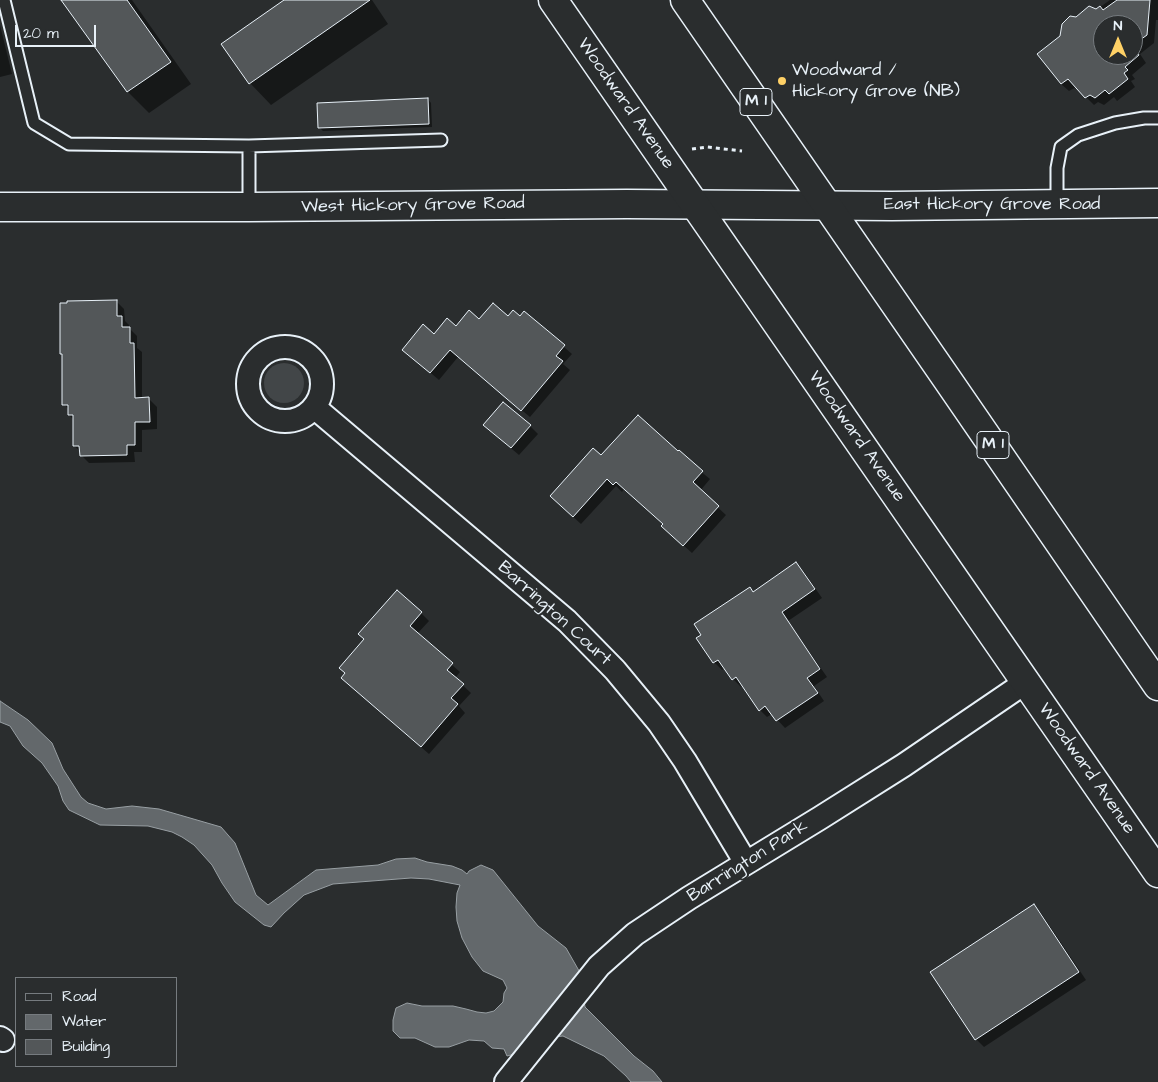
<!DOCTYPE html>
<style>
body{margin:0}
#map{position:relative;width:1158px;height:1082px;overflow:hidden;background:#2a2d2e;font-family:"Architects Daughter",sans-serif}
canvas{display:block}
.legend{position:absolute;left:15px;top:977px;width:162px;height:90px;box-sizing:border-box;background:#2a2d2e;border:1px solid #767b7f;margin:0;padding:6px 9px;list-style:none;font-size:15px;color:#e8f1f8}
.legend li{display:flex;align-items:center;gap:10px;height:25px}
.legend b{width:25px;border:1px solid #767b7f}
.north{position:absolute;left:1093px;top:15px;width:50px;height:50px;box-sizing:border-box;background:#2a2d2e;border:1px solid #767b7f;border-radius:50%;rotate:0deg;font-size:14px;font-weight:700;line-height:20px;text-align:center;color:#e8f1f8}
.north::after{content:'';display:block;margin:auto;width:18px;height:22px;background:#ffd166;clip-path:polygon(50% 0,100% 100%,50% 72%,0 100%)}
.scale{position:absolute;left:15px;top:25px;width:81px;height:22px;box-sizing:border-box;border:2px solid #e8f1f8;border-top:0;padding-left:6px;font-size:15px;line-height:18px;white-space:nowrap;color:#e8f1f8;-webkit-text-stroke:4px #2a2d2e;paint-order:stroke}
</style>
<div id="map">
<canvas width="1158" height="1082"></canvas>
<ul class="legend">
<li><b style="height:6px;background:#2a2d2e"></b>Road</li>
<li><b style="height:14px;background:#63686b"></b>Water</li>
<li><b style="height:14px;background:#535759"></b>Building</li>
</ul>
<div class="north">N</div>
<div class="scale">20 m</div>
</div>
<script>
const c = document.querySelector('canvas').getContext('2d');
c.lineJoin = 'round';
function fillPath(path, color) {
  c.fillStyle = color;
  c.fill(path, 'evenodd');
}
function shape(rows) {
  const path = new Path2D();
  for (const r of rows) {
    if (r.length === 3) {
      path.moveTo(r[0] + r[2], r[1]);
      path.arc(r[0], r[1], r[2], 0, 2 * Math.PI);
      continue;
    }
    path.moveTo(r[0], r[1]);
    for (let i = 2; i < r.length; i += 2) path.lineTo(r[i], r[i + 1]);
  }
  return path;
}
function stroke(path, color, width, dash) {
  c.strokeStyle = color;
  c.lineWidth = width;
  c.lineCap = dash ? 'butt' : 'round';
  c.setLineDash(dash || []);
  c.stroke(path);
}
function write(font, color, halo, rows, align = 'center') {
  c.font = font + ' "Architects Daughter",sans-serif';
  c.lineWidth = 4;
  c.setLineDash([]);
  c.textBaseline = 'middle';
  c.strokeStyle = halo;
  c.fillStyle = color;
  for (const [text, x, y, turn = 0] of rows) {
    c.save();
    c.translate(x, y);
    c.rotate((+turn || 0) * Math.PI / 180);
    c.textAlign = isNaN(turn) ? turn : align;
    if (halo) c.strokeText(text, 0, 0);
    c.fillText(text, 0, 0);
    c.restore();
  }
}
fillPath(shape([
 [284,383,20]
]), '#424648');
const water = shape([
 [0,701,28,720,52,743,63,769,81,797,88,803,106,809,132,806,159,809,221,827,235,843,256,895,268,905,316,870,378,865,396,859,415,858,427,862,452,866,462,870,467,874,469,871,481,865,493,870,538,926,566,948,582,976,583,994,585,1007,634,1056,653,1071,662,1082,631,1082,626,1076,604,1056,563,1036,545,1038,518,1053,507,1056,504,1049,492,1048,484,1041,469,1040,449,1047,435,1047,415,1038,400,1038,393,1031,393,1020,396,1008,407,1003,422,1006,453,1006,466,1009,477,1012,486,1013,494,1011,503,1002,504,993,507,988,503,980,483,971,472,957,462,938,457,921,456,907,457,893,460,885,429,879,411,878,333,884,304,895,284,913,271,927,264,925,235,902,222,883,212,865,194,845,182,837,172,832,148,826,100,825,69,810,63,801,58,786,42,763,23,746,10,726,0,722,0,701]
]);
fillPath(water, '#63686b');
stroke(water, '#989fa3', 1);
fillPath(shape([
 [63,0,132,0,191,84,149,113,128,92],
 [287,0,372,0,388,24,271,105,250,83],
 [1110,0,1158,0,1158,20,1156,20,1154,43,1140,54,1146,63,1132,75,1135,79,1131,81,1135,87,1117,101,1114,97,1104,105,1098,102,1094,105,1076,87,1069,91,1061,84,1061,36,1076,18,1096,10],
 [1103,25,1133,25,1133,55,1103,55],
 [0,25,12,74,0,77],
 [428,99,431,103,432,127,323,131,320,128],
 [116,301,124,309,125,321,129,325,129,328,137,336,137,348,142,352,142,399,149,399,157,407,157,429,142,430,142,452,134,452,135,462,89,463,81,455,81,452,74,446,74,420,69,415,69,410,64,404],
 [525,313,572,354,563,364,570,370,530,417,458,357,439,380,412,357,434,335,479,321,509,318,520,318],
 [530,426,538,434,519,455,493,433],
 [678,453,710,479,700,491,726,515,692,553,671,534,664,525,624,489,622,492,616,486,581,524,559,504,601,457],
 [796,564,804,572,822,598,788,621,827,677,814,686,824,701,785,728,772,714,767,717,760,710,743,685,741,687,733,679,725,668,722,670,714,662,698,639,750,588,754,593],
 [421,613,429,621,417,634,460,672,455,678,471,693,459,706,465,713,429,754,350,686,365,640,359,634],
 [1033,905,1041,913,1086,980,984,1047,976,1039,932,973]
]), '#0007');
const building = shape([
 [61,0,127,0,171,62,127,92,61,0],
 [284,0,370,0,249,84,221,44,284,0],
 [1117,0,1150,0,1147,35,1133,45,1133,25,1103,25,1103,55,1133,55,1133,46,1139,55,1125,67,1128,70,1124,73,1128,79,1109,94,1105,90,1095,98,1090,95,1085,98,1068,79,1061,84,1037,54,1060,36,1062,24,1070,16,1076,17,1089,6,1096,9,1100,6,1103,10,1117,0],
 [428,98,429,124,318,128,317,103,428,98],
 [117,300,117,316,122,316,122,327,130,327,130,343,134,343,135,398,149,397,150,422,135,422,135,445,127,445,127,455,80,456,79,446,73,446,73,415,68,415,68,405,62,405,62,354,60,354,60,303,67,303,67,301,117,300],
 [493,303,508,316,513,310,520,316,524,311,565,345,556,356,563,361,521,411,450,350,430,373,402,350,423,324,434,334,447,318,456,326,469,310,479,319,493,303],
 [503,402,531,425,511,448,483,425,503,402],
 [638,415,678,451,679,450,703,471,693,482,719,506,683,546,661,526,663,524,616,482,613,485,607,479,573,517,550,496,593,448,601,455,638,415],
 [796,562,815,589,782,612,820,669,807,678,818,693,776,721,765,706,759,711,736,677,732,680,718,660,713,663,696,638,701,635,694,624,750,587,753,592,796,562],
 [397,590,422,612,410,626,453,663,447,670,464,684,451,698,458,704,421,747,341,678,345,673,339,668,364,639,358,634,397,590],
 [1034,904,1079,972,975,1040,930,972,1034,904]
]);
fillPath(building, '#535759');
stroke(building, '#e8f1f8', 1);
const lane = shape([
 [4,0,34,123,69,144,249,146,249,207],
 [249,146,441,140],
 [1057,204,1057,168,1061,147,1078,135,1115,123,1144,118,1158,118]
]);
const street = shape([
 [285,384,37],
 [314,407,567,621,615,670,659,723,685,761,746,863],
 [0,1038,3,1040],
 [506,1082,599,966,635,934,689,898,820,818,904,765,1026,682]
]);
const secondary = shape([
 [0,207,249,207,627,204,892,206,1158,203]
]);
const primary = shape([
 [553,0,1158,873],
 [685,0,947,379,1158,686]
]);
stroke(lane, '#e8f1f8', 15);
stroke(street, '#e8f1f8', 26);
stroke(secondary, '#e8f1f8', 31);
stroke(primary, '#e8f1f8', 31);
stroke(shape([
 [692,149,707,147,742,151]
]), '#e8f1f8', 3, [4, 4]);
stroke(lane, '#2a2d2e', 11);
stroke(street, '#2a2d2e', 22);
stroke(secondary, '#2a2d2e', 28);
stroke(primary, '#2a2d2e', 28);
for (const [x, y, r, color] of [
 [782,81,5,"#ffd166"]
]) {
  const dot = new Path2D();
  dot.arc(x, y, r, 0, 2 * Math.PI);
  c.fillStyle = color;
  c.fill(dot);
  stroke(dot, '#2a2d2e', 2);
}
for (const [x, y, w] of [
 [756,102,32],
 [993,445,32]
]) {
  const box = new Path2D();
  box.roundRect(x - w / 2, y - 13.5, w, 27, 4);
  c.fillStyle = '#2a2d2e';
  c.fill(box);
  stroke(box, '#e8f1f8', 1);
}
write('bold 16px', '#e8f1f8', null, [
 ["M 1",756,102],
 ["M 1",993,445]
]);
write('18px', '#e8f1f8', '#2a2d2e', [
 ["Woodward /",792,71],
 ["Hickory Grove (NB)",792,92]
], 'left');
write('18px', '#e8f1f8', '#2a2d2e', [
 ["Woodward Avenue",625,104,55],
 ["East Hickory Grove Road",992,205],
 ["West Hickory Grove Road",413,206,-1],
 ["Woodward Avenue",856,437,55],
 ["Barrington Court",554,614,42],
 ["Woodward Avenue",1086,769,55],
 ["Barrington Park",748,862,-32]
]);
</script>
